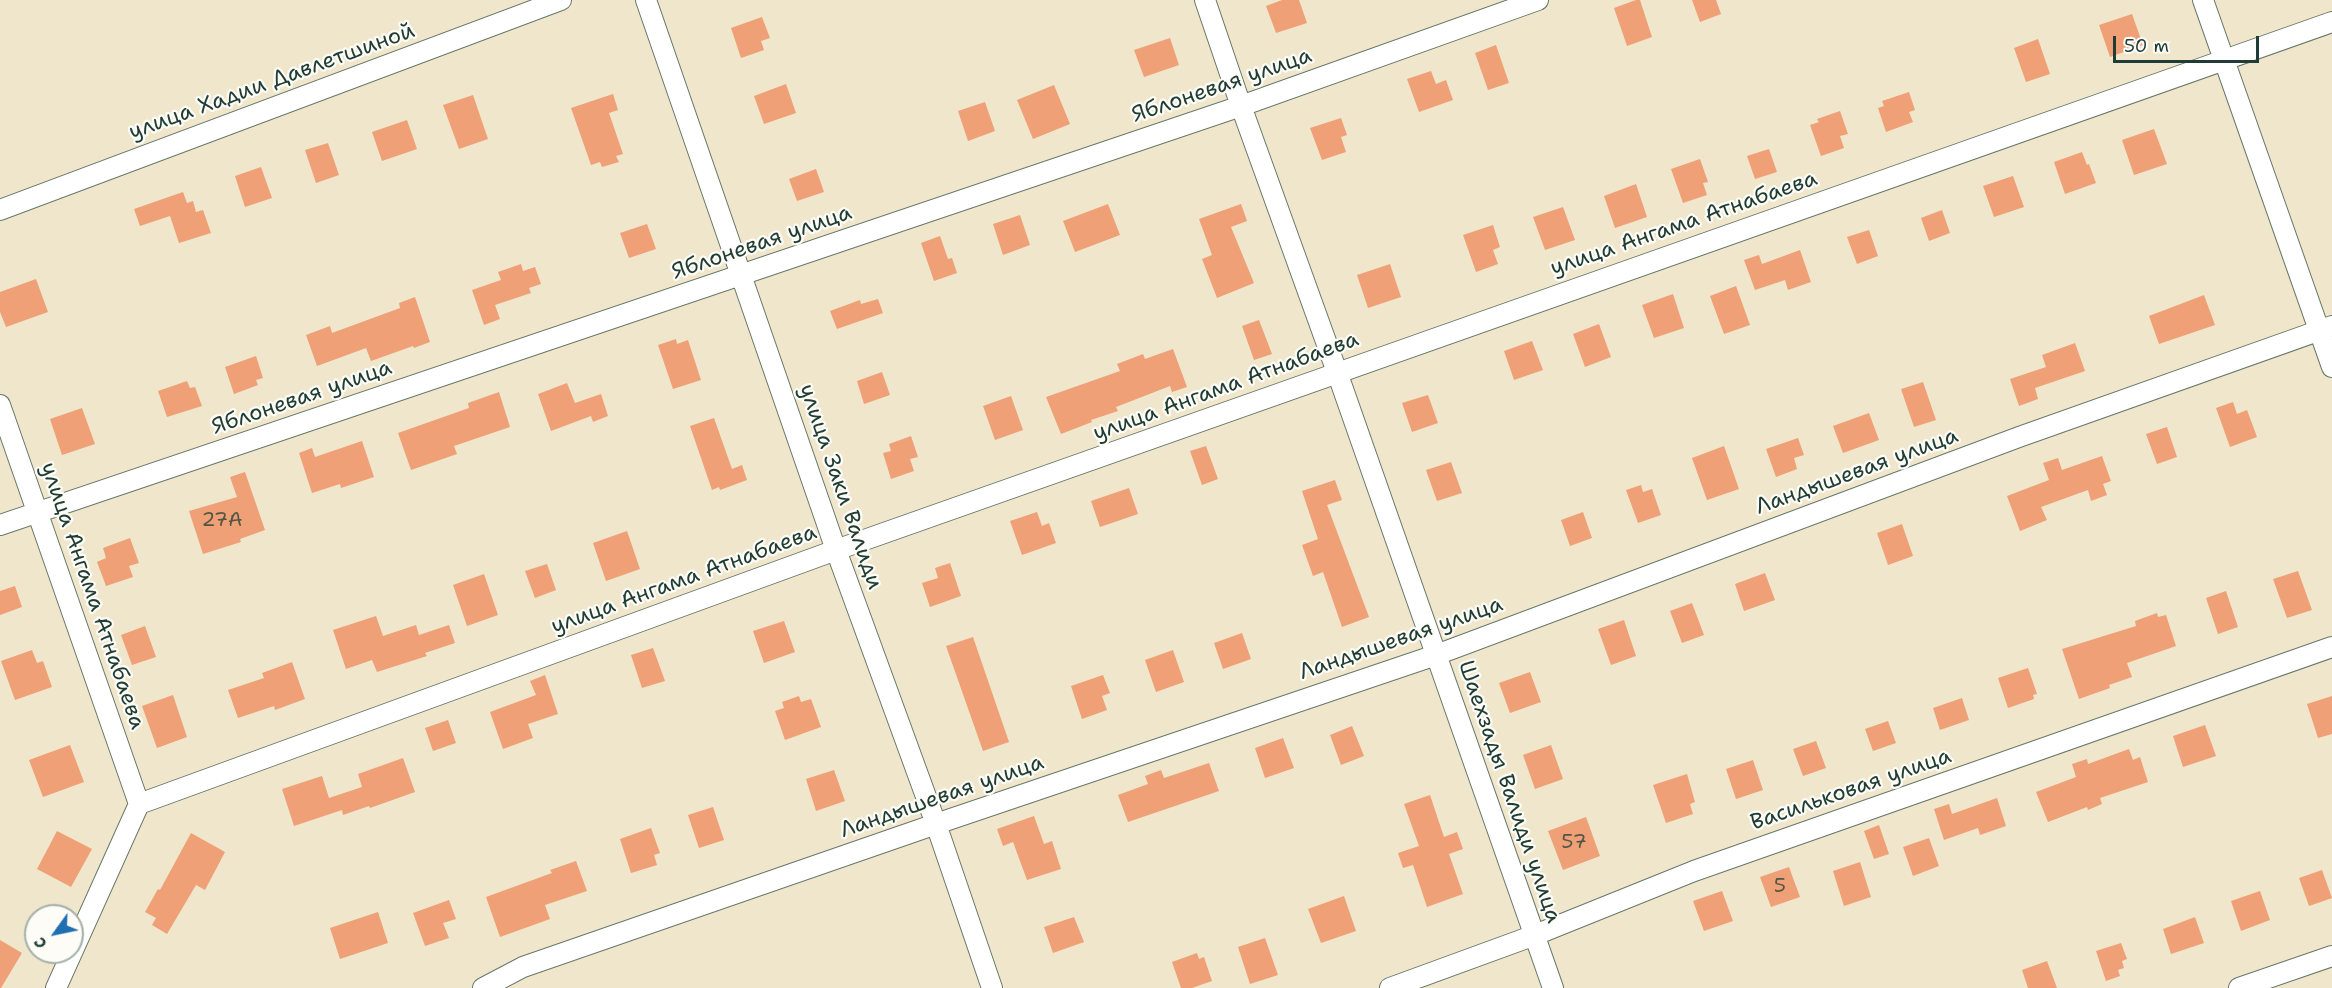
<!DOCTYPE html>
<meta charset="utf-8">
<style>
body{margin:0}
#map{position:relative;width:2332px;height:988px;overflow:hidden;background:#efe6cb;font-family:"Shantell Sans",sans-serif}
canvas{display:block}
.north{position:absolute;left:24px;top:904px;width:60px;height:60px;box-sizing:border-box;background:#fdfcf7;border:2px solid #a4b0a9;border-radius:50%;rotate:237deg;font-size:16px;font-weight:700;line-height:24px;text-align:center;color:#1f3d34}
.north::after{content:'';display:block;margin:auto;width:21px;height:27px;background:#1f6fb2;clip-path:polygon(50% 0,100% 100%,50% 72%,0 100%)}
.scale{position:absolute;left:2113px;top:36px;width:146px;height:27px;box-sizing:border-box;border:3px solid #1f3d34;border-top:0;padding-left:8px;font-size:18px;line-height:21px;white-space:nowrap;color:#1f3d34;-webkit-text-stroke:4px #fdfcf7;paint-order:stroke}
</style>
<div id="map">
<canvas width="2332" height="988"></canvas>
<div class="north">С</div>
<div class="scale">50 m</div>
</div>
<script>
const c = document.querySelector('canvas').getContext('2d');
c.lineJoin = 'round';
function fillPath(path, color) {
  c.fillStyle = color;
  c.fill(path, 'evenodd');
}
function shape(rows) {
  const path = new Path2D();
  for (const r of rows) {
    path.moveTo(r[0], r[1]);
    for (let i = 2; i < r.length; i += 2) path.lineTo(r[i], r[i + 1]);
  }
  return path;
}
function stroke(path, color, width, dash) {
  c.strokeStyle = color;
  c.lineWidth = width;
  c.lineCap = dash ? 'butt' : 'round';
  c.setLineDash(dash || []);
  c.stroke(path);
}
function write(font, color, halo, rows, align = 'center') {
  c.font = font + ' "Shantell Sans",sans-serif';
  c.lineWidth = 4.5;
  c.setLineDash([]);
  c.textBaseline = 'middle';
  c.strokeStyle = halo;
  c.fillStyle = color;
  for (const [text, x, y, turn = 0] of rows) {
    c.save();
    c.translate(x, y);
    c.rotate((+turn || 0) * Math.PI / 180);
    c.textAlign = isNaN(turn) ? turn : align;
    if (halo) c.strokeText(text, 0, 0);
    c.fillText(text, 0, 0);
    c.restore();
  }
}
fillPath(shape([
 [1282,0,1299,0,1307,23,1276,33,1266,6],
 [1636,0,1640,0,1652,37,1627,46,1614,8],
 [1692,0,1716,0,1721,14,1700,22],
 [2132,14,2143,45,2110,57,2099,25],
 [762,17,770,38,761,41,764,50,741,58,731,28],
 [1170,38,1179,65,1144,77,1134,50],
 [2038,39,2050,74,2026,82,2014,48],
 [1496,45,1509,83,1488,90,1475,53],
 [1431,71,1436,84,1446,80,1453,100,1419,112,1407,79],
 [786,84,796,113,764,124,754,96],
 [1054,85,1070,124,1033,139,1017,100],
 [1909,92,1915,110,1909,112,1913,122,1886,132,1878,108,1884,106,1882,101],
 [613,94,618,110,609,113,623,154,616,156,619,162,602,167,600,162,591,165,571,108],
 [473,95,488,139,459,149,443,105],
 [985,102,995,131,968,141,958,111],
 [1840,111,1848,134,1840,136,1844,148,1821,156,1810,125,1819,122,1817,119],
 [1341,118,1347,135,1341,137,1346,152,1322,160,1310,128],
 [407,120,417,149,382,161,372,132],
 [2154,129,2167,164,2134,175,2122,140],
 [328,143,339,175,316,183,305,150],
 [1769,149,1777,172,1755,179,1747,156],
 [2082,152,2087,165,2089,164,2096,183,2065,194,2054,162],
 [1700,159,1708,182,1703,183,1707,195,1683,203,1671,169],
 [261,167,272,198,245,207,235,176],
 [816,169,824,192,797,201,789,179],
 [2013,176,2024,207,1994,217,1983,186],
 [1636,184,1647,217,1615,228,1604,196],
 [183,192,187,203,193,201,196,212,203,210,211,233,179,243,170,216,140,226,134,209],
 [1108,204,1120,235,1075,252,1063,221],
 [1241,204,1247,221,1231,227,1254,283,1217,298,1202,259,1212,255,1199,219],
 [1563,207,1575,240,1545,250,1533,217],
 [1942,210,1950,233,1929,241,1921,218],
 [1020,215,1030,245,1003,255,993,224],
 [647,224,656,249,629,258,620,233],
 [1493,225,1500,247,1493,250,1498,264,1476,272,1463,235],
 [1869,230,1878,256,1857,264,1847,237],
 [940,236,948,259,952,258,957,273,934,281,921,243],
 [1800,250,1811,282,1788,290,1785,280,1755,290,1744,260,1759,255,1762,264],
 [521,264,523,271,535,267,541,284,529,288,531,293,495,305,500,319,484,325,472,290,501,280,498,272],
 [1390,264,1401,297,1368,308,1357,275],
 [36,279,48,312,6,327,0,312,0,292],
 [1736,286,1750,325,1724,334,1710,296],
 [1673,294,1684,328,1654,338,1642,305],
 [2204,295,2215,325,2159,344,2149,316],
 [415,297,430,342,414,348,413,346,371,361,366,348,317,366,306,335,330,326,332,333,400,308,399,303],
 [878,299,883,313,837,329,830,311,860,300,861,304],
 [1259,320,1272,354,1254,360,1242,326],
 [1599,324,1611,357,1585,367,1573,334],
 [676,339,677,344,688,340,701,380,673,389,658,345],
 [1532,341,1543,370,1514,380,1504,351],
 [2075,343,2085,371,2035,388,2038,399,2019,406,2010,379,2046,367,2042,355],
 [1173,349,1187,387,1172,392,1170,386,1116,407,1118,411,1091,420,1092,422,1061,434,1046,397,1120,371,1117,364,1143,354,1145,359],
 [256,356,263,378,256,380,258,385,234,394,225,367],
 [882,372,890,395,864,404,857,381],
 [187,381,190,388,195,387,202,406,167,417,158,391],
 [1923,382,1936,420,1914,427,1901,389],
 [567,383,575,403,601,394,608,416,593,422,591,416,551,431,538,394],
 [499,392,510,427,454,446,457,454,411,470,398,433,469,408,468,403],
 [1428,395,1438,423,1412,432,1402,403],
 [1011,396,1023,430,995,440,983,406],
 [2233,402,2237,414,2247,410,2257,437,2230,447,2216,408],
 [82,408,95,444,62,455,50,419],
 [1869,413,1879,440,1843,453,1833,426],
 [714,418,732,469,742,465,747,480,720,490,719,487,712,490,690,426],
 [2167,427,2177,457,2157,464,2146,434],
 [911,436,918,457,910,459,914,471,891,479,883,453,891,451,889,444],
 [1798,438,1804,455,1794,458,1797,469,1776,477,1766,449],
 [362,441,374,477,341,488,340,484,312,493,299,453,312,448,315,457],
 [1206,446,1218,479,1202,485,1190,451],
 [1724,446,1739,489,1707,500,1692,458],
 [2102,456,2111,481,2103,484,2107,495,2091,501,2088,490,2041,507,2047,520,2020,531,2007,496,2049,480,2043,463,2058,458,2062,470],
 [1451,462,1462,493,1437,501,1426,470],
 [245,472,265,530,240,539,241,542,203,554,189,511,237,497,230,477],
 [1335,480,1342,500,1327,505,1369,617,1342,627,1323,572,1313,576,1302,545,1318,539,1302,491],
 [1641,485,1643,492,1652,489,1661,515,1638,523,1626,490],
 [1129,488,1138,514,1100,527,1091,501],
 [1037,512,1042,526,1049,523,1056,543,1022,555,1010,521],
 [1583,512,1592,538,1570,546,1561,520],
 [1902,524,1913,556,1888,565,1877,533],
 [627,531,640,569,606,581,593,543],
 [130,538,139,563,129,566,133,577,106,586,97,562,106,558,103,548],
 [950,563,961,596,930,607,922,583,938,578,935,568],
 [547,564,556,590,535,598,525,571],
 [2298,571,2312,610,2287,618,2273,579],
 [1765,573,1775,600,1744,611,1735,584],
 [484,574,498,615,467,626,453,585],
 [15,586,22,607,0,615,0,591],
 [2226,591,2238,627,2218,634,2206,598],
 [1692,603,1704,635,1682,643,1670,611],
 [2157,613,2158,617,2166,615,2176,646,2127,663,2132,677,2109,685,2110,688,2079,699,2062,649,2136,626,2135,621],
 [376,616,383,636,416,625,419,635,449,625,455,643,425,653,427,656,377,672,372,660,346,669,333,630],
 [1624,620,1636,656,1611,665,1598,629],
 [784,621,795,652,764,663,753,631],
 [145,626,156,657,132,665,121,635],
 [1242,633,1251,659,1223,669,1214,643],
 [973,637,1009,742,983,751,946,646],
 [653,648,665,681,642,688,631,655],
 [32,650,37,663,43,661,52,687,15,700,1,661],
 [1173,650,1184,682,1156,692,1145,660],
 [292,662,305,699,275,710,274,706,238,718,228,690,264,678,262,673],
 [2028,668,2037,694,2033,695,2034,699,2008,708,1998,678],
 [1530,672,1541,702,1510,713,1499,683],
 [545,675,558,714,528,724,533,738,503,749,490,712,536,695,530,681],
 [1103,675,1110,693,1102,696,1107,710,1082,719,1071,686],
 [173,695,187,737,157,748,142,706],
 [799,696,801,702,811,699,821,727,785,740,775,711,784,708,782,702],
 [2332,696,2332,734,2318,738,2307,704],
 [1962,698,1969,720,1940,730,1933,708],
 [448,720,456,743,433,751,425,728],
 [1888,721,1896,743,1873,751,1865,729],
 [2205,725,2216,756,2183,767,2173,736],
 [1352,726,1364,756,1341,765,1330,735],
 [1283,738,1294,768,1265,778,1255,748],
 [1816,741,1826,768,1803,776,1793,749],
 [70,745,84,782,43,797,29,760],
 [1551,745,1563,779,1535,789,1523,755],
 [2129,749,2133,760,2140,757,2148,782,2100,798,2102,804,2088,810,2087,807,2048,822,2036,792,2076,777,2072,764,2087,759,2088,764],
 [403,758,415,792,370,808,369,806,343,815,342,810,294,826,282,789,322,776,329,798,362,787,358,774],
 [1753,760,1763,790,1736,799,1726,769],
 [1209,763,1219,791,1128,822,1118,795,1148,784,1145,776,1161,770,1164,778],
 [834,770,845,801,816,811,806,779],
 [1687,774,1695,802,1690,804,1693,814,1666,823,1653,785],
 [1430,795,1444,837,1457,832,1463,849,1449,854,1463,894,1427,907,1413,865,1403,868,1398,853,1419,846,1404,804],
 [1997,798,2006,826,1980,835,1978,828,1944,840,1934,809,1949,804,1952,814],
 [713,807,724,840,699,848,688,815],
 [1034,816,1044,844,1052,841,1061,869,1027,880,1013,842,1003,846,997,829],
 [1586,817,1600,856,1563,870,1548,831],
 [1879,825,1889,854,1874,859,1864,831],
 [651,828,660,853,654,855,657,865,631,873,620,839],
 [57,831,92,849,71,887,37,869],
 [191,833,225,852,205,890,196,885,167,934,152,925,156,918,145,912,158,889,160,890],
 [1929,838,1939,866,1913,876,1903,847],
 [576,861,587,891,545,905,550,919,500,937,486,897,552,873,550,870],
 [1860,862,1871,897,1844,906,1833,871],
 [1789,867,1800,897,1771,907,1760,877],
 [2322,870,2332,898,2309,906,2299,878],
 [1722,891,1733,921,1704,931,1693,901],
 [2260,891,2270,920,2241,931,2231,901],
 [1344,896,1356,931,1321,943,1308,909],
 [449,900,456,919,443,923,449,938,425,946,413,913],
 [378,912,388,943,340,959,330,928],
 [1074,917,1084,942,1053,953,1044,927],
 [2195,917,2204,943,2171,954,2163,929],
 [1265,938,1278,975,1250,984,1238,947],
 [0,940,22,953,1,988,0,988],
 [2121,943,2127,959,2122,961,2124,968,2118,970,2120,976,2106,981,2096,951],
 [1197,953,1199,959,1204,957,1212,981,1192,988,1181,988,1172,962],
 [2047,961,2057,988,2028,988,2022,970]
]), '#efa077');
const minor = shape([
 [646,0,836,550,936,824,992,988],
 [1205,0,1241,106,1337,372,1553,988],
 [2203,0,2332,367],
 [0,210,561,0],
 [0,405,139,804,56,988],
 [0,525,1241,106,1538,0],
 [139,804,836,550,2332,22],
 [483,988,523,967,936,824,1436,655,2019,437,2332,326],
 [1390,988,1535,935,1694,871,2332,647],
 [2239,988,2332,956]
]);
stroke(minor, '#687869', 22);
stroke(minor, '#fff', 20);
write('20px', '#535645', null, [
 ["27А",222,521],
 ["57",1574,843],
 ["5",1780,887]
]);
write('22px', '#1f3d34', '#fdfcf7', [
 ["улица Хадии Давлетшиной",272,82,-20],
 ["Яблоневая улица",1222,86,-19],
 ["улица Ангама Атнабаева",1684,224,-19],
 ["Яблоневая улица",762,243,-19],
 ["улица Ангама Атнабаева",1226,387,-20],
 ["Яблоневая улица",302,398,-19],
 ["Ландышевая улица",1857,472,-20],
 ["улица Заки Валиди",840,487,71],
 ["улица Ангама Атнабаева",684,580,-20],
 ["улица Ангама Атнабаева",92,596,71],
 ["Ландышевая улица",1401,639,-19],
 ["Васильковая улица",1851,790,-19],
 ["Шаехзады Валиди улица",1509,792,71],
 ["Ландышевая улица",942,797,-19]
]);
</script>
